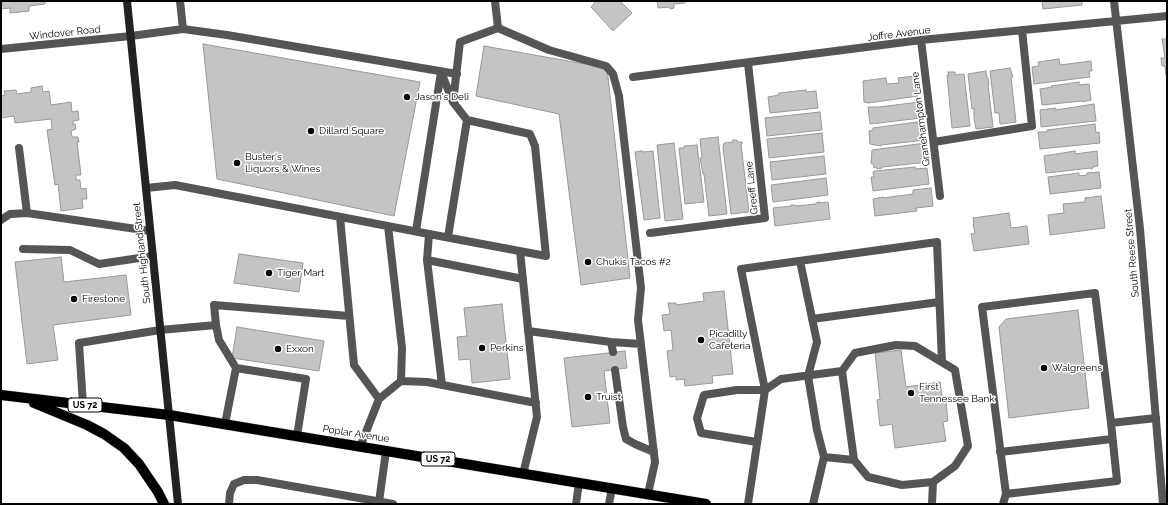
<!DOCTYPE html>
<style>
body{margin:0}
#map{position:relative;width:1168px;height:505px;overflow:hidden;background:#fff;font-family:Raleway,sans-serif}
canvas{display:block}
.frame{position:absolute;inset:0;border:2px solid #000;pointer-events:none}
</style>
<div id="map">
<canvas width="1168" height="505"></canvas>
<div class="frame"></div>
</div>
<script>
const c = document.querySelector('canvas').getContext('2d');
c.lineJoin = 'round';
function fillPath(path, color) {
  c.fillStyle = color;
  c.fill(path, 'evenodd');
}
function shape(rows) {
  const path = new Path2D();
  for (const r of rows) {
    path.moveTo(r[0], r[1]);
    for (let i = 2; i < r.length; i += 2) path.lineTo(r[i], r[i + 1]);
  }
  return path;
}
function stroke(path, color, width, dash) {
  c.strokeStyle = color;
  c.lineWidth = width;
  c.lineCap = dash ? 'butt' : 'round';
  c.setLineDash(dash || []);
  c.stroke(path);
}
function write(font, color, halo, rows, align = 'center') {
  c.font = font + ' Raleway,sans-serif';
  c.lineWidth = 3;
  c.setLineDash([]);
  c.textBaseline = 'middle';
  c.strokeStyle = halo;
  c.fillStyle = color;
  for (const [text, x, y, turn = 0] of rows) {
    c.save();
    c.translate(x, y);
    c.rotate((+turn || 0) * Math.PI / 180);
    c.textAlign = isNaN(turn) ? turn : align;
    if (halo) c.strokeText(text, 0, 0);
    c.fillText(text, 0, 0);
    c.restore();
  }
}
const building = shape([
 [1,1,45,1,45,4,29,6,29,11,10,13,10,8,1,9,1,1],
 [593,1,620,1,632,13,613,31,591,7,595,3,593,1],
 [657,1,685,1,685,3,674,4,674,8,670,9,670,7,658,8,657,1],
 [1042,1,1082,1,1082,5,1043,9,1042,1],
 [1162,39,1167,39,1166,75,1165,66,1162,66,1161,58,1165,58,1162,39],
 [203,44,420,82,394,216,217,179,203,44],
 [484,46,607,68,630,278,581,285,559,114,476,96,484,46],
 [1059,59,1060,65,1091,61,1092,71,1089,71,1090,77,1034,84,1032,67,1039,66,1038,62,1059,59],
 [1010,68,1013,77,1011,77,1016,122,1000,124,999,113,995,113,990,71,1010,68],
 [986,71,987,78,988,78,989,85,988,85,993,127,976,129,974,118,974,108,972,109,968,74,986,71],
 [948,72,955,72,955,75,964,74,970,126,952,128,948,86,947,75,949,75,948,72],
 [915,76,918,96,868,103,864,102,863,81,886,78,887,84,899,83,898,78,915,76],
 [1079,82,1079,85,1089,84,1091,100,1082,102,1082,101,1042,105,1040,89,1052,87,1051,86,1079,82],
 [42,86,43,92,49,91,51,105,71,102,72,112,78,111,79,120,73,121,73,125,75,124,76,129,71,131,72,137,78,137,79,142,77,142,81,175,76,175,76,180,80,180,81,189,86,188,87,199,82,199,83,208,61,211,58,184,55,185,47,130,52,129,51,119,15,123,14,116,1,118,1,96,5,95,4,91,16,90,17,94,31,92,31,88,42,86],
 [806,90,806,92,816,91,818,108,770,113,768,97,779,95,779,93,806,90],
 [919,102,921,118,870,124,868,107,879,107,919,102],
 [1094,104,1096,121,1041,127,1040,110,1056,108,1056,110,1094,104],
 [820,112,822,130,767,136,765,118,820,112],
 [917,122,917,124,923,123,925,140,881,145,881,146,870,144,869,131,873,130,873,128,917,122],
 [1095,124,1096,133,1099,132,1100,143,1040,149,1038,132,1047,132,1047,130,1095,124],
 [822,133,824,152,769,158,767,139,822,133],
 [718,137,727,214,709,216,704,174,703,174,700,158,702,158,700,139,718,137],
 [733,140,737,140,738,142,742,142,742,144,741,144,749,212,731,214,723,147,724,143,733,142,733,140],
 [674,143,683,219,665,221,657,145,674,143],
 [926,143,928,162,882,167,882,168,877,169,876,167,874,168,873,164,871,163,872,150,926,143],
 [697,145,704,202,685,204,679,148,684,148,684,146,697,145],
 [641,151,643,151,643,152,653,151,660,218,644,220,635,152,641,151],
 [1075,151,1075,154,1097,151,1098,166,1093,167,1093,168,1091,169,1091,168,1046,173,1044,156,1075,151],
 [824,156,826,174,772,180,770,162,824,156],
 [915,167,915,169,927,168,929,184,873,191,871,177,874,177,873,172,875,171,915,167],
 [1099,172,1101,188,1050,194,1048,177,1079,173,1079,176,1087,175,1087,173,1099,172],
 [826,178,828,195,773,202,771,185,826,178],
 [931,188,933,206,916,208,917,211,875,216,873,199,883,197,883,198,913,194,913,190,931,188],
 [1101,196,1105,228,1050,235,1048,215,1064,213,1063,204,1085,202,1085,198,1101,196],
 [819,202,819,203,828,202,830,219,775,226,773,208,791,206,791,205,795,205,795,206,816,204,816,203,819,202],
 [1009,213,1011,228,1027,226,1029,244,974,251,971,234,975,233,973,224,974,224,973,218,1009,213],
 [239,254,303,263,299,292,234,283,239,254],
 [61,257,64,282,126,275,131,315,53,325,58,360,27,364,15,262,61,257],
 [724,291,733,374,712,376,713,383,685,386,684,379,676,380,676,376,670,377,667,351,673,350,671,330,664,331,662,315,670,314,668,303,676,303,676,305,704,301,703,293,724,291],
 [502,304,510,379,472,383,470,359,459,360,457,337,467,336,464,308,502,304],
 [1078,310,1089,408,1009,418,999,327,1006,319,1078,310],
 [237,327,324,341,319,371,232,358,237,327],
 [901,350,906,387,940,382,943,403,946,402,948,421,943,422,946,441,895,448,892,424,880,426,877,400,880,399,875,353,901,350],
 [625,351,627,368,604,371,610,423,572,427,564,358,625,351]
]);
fillPath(building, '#c4c4c4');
stroke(building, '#999', 1);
const primary = shape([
 [1,395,169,415,706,504],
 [34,403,87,425,104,434,124,448,139,464,158,492,164,504]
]);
stroke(primary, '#dbdbdb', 11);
stroke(shape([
 [180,1,183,29],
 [498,28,549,50,606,66,613,74,619,96,641,288,638,320,655,462,648,494],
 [131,36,183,29,227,35,457,74],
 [441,72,453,102,467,120],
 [453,102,460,42,498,28,495,1],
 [19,148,27,213,150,231],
 [146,188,175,185,429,234,546,256,535,146,530,134,467,120,448,237],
 [340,217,354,365,379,399],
 [1,220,10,214,27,213],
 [388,226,402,348,401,381],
 [416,231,441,72],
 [23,249,70,250,99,264,153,256],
 [520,251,537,417,523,474],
 [427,260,429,234],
 [800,261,817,342,808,376,817,430,824,457,813,504],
 [812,319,939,302],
 [216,325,214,305,349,316],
 [528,331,611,342,641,344],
 [611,342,613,352],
 [615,370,623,427,626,439,635,444,654,452],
 [842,371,854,460],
 [442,385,427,260,523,279],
 [83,405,79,343,160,330,216,325,219,340,236,368],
 [225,424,236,368,306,379,297,436],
 [757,442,701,433,697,418,704,395,737,390,765,390,781,379,842,371,855,353,896,345,915,346,955,370,968,446,955,466,933,482,902,485,868,477,854,460,824,457],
 [360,447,379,399,401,381,427,382,536,403],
 [1000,452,1112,439],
 [1006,494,1117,481,1111,423],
 [379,502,386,451],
 [229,504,230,493,234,484,244,480,257,480,393,504],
 [576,504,579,483],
 [609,504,612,488],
 [748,504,765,390,741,269,937,242,942,362],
 [932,504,933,482],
 [1003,504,1006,494,982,307,1095,293,1111,423,1156,418]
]), '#555', 8);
stroke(shape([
 [1114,1,1140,229,1163,504],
 [921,40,940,196],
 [1,49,131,36],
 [633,77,921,40,1167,16],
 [934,142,1032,126,1022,30],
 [650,233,765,218,748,63]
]), '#555', 8);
stroke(shape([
 [127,1,178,504]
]), '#222', 8);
stroke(primary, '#000', 10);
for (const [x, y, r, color] of [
 [407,97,4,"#000"],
 [311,131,4,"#000"],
 [237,163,4,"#000"],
 [588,262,4,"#000"],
 [269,273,4,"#000"],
 [74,299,4,"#000"],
 [701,340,4,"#000"],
 [482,348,4,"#000"],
 [278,349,4,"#000"],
 [1044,368,4,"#000"],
 [911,393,4,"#000"],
 [588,397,4,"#000"]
]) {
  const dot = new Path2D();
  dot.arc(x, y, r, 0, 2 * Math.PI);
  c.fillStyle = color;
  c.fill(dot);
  stroke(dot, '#fff', 1.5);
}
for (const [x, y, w] of [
 [85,405,34],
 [438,459,34]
]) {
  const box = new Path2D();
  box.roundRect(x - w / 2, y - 7, w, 14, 3);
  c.fillStyle = '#fff';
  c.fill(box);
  stroke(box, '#000', 1);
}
write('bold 9px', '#000', null, [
 ["US 72",85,405],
 ["US 72",438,459]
]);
write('10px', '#000', '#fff', [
 ["Windover Road",65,33,-6],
 ["Joffre Avenue",899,34,-7],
 ["Granehampton Lane",921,119,-97],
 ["Greeff Lane",752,188,-96],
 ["South Highland Street",142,253,-96],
 ["South Reese Street",1132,253,-95],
 ["Poplar Avenue",356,434,9]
]);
write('10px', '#000', '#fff', [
 ["Jason's Deli",415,97],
 ["Dillard Square",319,131],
 ["Buster's",245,157],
 ["Liquors & Wines",245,169],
 ["Chukis Tacos #2",596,262],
 ["Tiger Mart",277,273],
 ["Firestone",82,299],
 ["Picadilly",709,334],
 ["Cafeteria",709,346],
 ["Perkins",490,348],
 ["Exxon",286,349],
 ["Walgreens",1052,368],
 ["First",919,387],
 ["Tennessee Bank",919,399],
 ["Truist",596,397]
], 'left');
</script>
